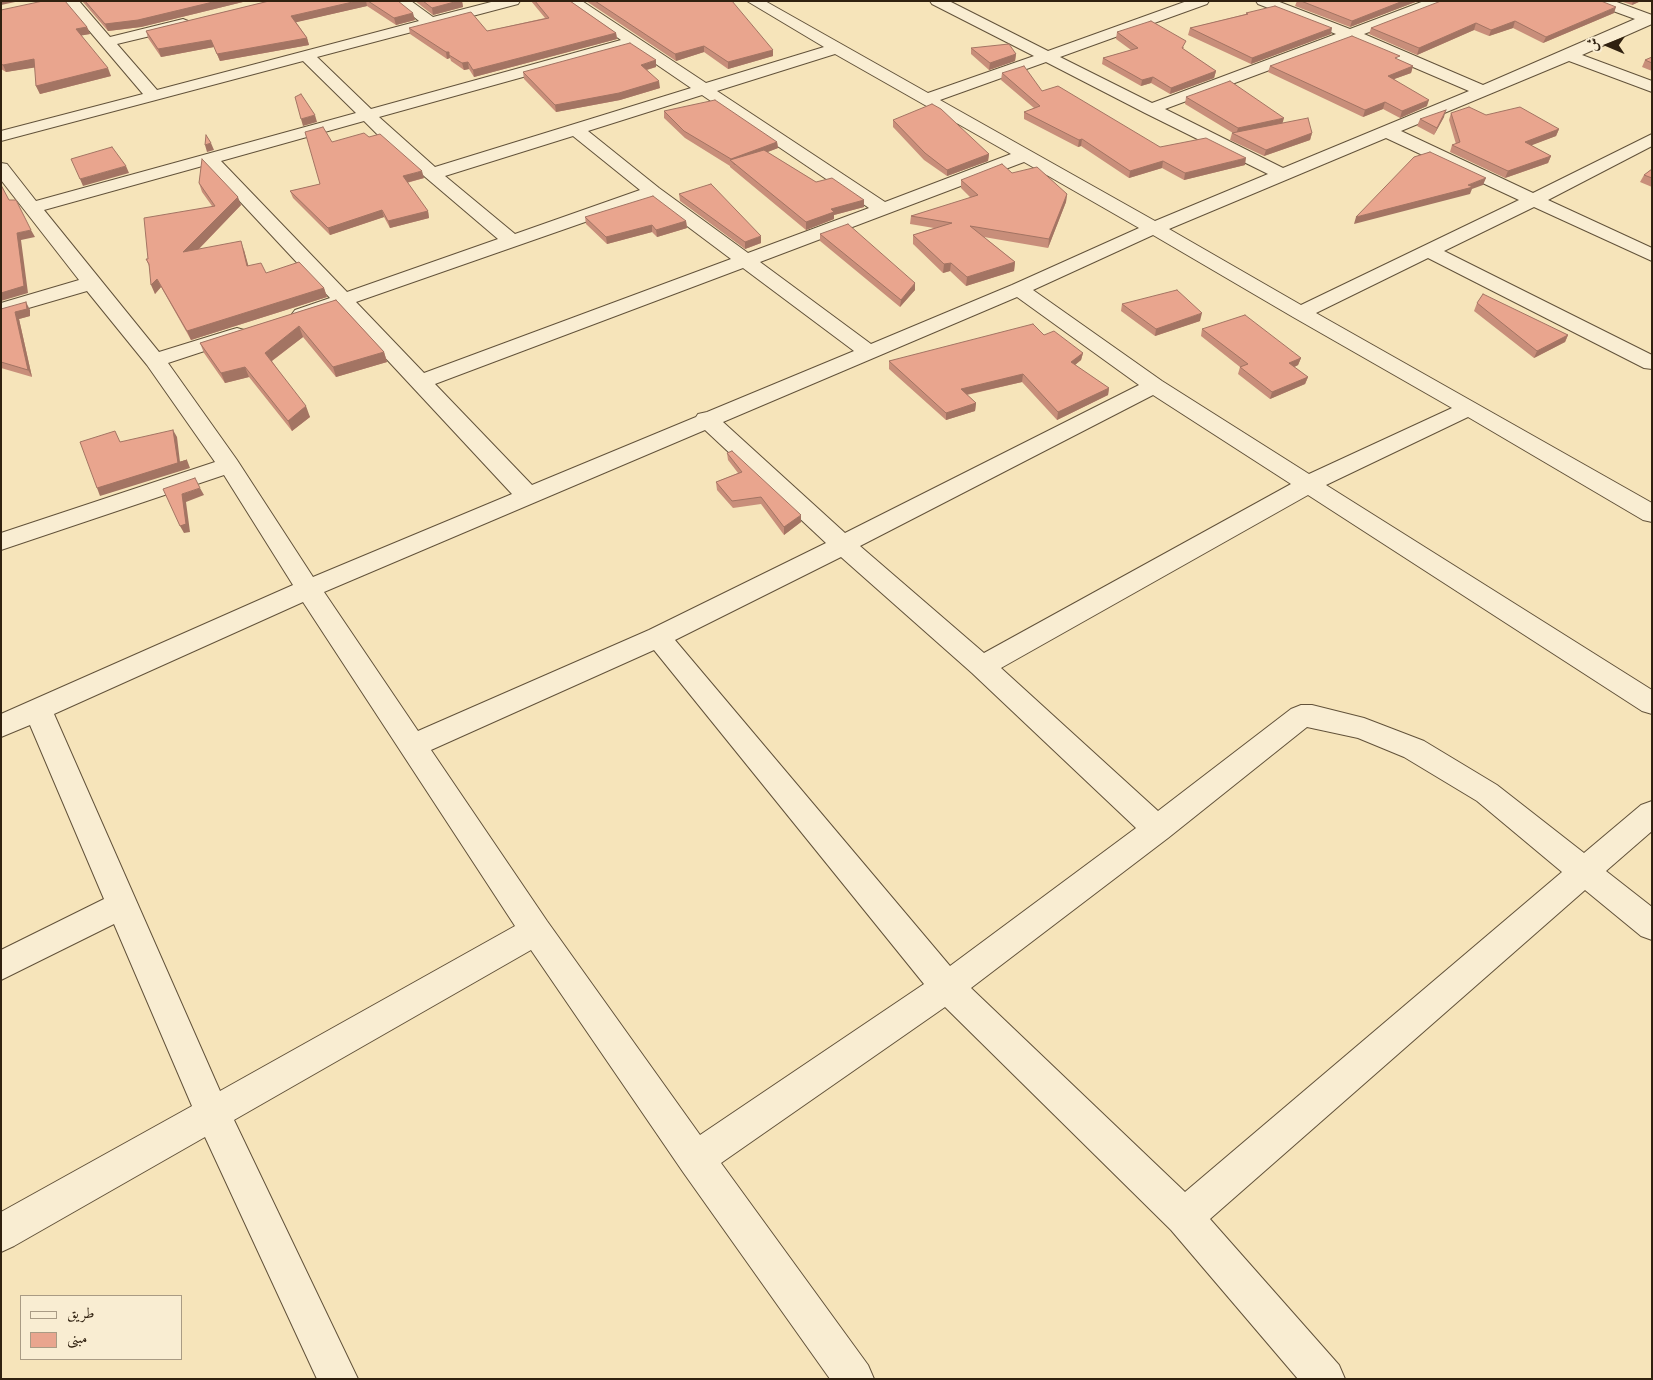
<!DOCTYPE html>
<meta charset="utf-8">
<style>
body{margin:0}
#map{position:relative;width:1653px;height:1380px;overflow:hidden;background:#f6e4ba;font-family:"Libre Bodoni",Amiri,serif}
canvas{display:block}
.frame{position:absolute;inset:0;border:2px solid #302110;pointer-events:none}
.legend{position:absolute;left:20px;top:1295px;width:162px;height:65px;box-sizing:border-box;background:#f9edd2;border:1px solid #a99b84;margin:0;padding:6px 9px;list-style:none;font-size:15px;color:#302110}
.legend li{display:flex;align-items:center;gap:10px;height:25px}
.legend b{width:25px;border:1px solid #a99b84}
.north{position:absolute;left:1583px;top:20px;width:50px;height:50px;-webkit-text-stroke:4px #f9edd2;paint-order:stroke;rotate:271deg;font-size:14px;font-weight:700;line-height:20px;text-align:center;color:#302110}
.north::after{content:'';display:block;margin:auto;width:18px;height:22px;background:#302110;clip-path:polygon(50% 0,100% 100%,50% 72%,0 100%)}
</style>
<div id="map">
<canvas width="1653" height="1380"></canvas>
<div class="frame"></div>
<ul class="legend">
<li><b style="height:6px;background:#f9edd2"></b>طريق</li>
<li><b style="height:14px;background:#e9a58e"></b>مبنى</li>
</ul>
<div class="north">ش</div>
</div>
<script>
const c = document.querySelector('canvas').getContext('2d');
c.lineJoin = 'round';
function shape(rows) {
  const path = new Path2D();
  for (const r of rows) {
    path.moveTo(r[0], r[1]);
    for (let i = 2; i < r.length; i += 2) path.lineTo(r[i], r[i + 1]);
  }
  return path;
}
function stroke(path, color, width, dash) {
  c.strokeStyle = color;
  c.lineWidth = width;
  c.lineCap = dash ? 'butt' : 'round';
  c.setLineDash(dash || []);
  c.stroke(path);
}
function fillPath(path, color) {
  c.fillStyle = color;
  c.fill(path, 'evenodd');
}
const street = shape([
 [64,1,79,1,110,37,183,19,188,21,191,24,188,27,117,44,157,90,419,21,394,1,411,1,433,17,495,1,520,1,518,4,317,57,371,109,621,40,565,1,582,1,706,83,824,47,747,1,765,1,928,93,1034,56,932,4,930,1,949,1,1048,51,1187,1,1209,1,1207,4,1060,57,1152,103,1336,34,1258,4,1256,1,1277,1,1350,29,1424,1,1445,1,1443,4,1364,34,1483,85,1635,19,1594,4,1592,1,1614,1,1652,15,1652,24,1582,55,1652,81,1652,92,1569,61,1401,131,1533,193,1652,134,1652,146,1548,200,1652,248,1652,261,1534,207,1444,251,1652,355,1652,369,1644,368,1428,258,1316,313,1652,503,1652,522,1643,520,1468,417,1326,485,1652,690,1652,714,1642,711,1308,495,1001,668,1158,811,1291,709,1301,705,1312,705,1364,718,1424,741,1497,785,1584,853,1641,805,1652,801,1652,831,1606,871,1652,907,1652,940,1641,936,1585,890,1210,1219,1339,1365,1345,1379,1298,1379,1171,1230,945,1007,721,1163,868,1365,874,1379,830,1379,683,1172,531,950,234,1120,358,1379,317,1379,205,1137,14,1246,1,1252,1,1212,192,1106,114,924,1,980,1,950,104,899,30,725,1,737,1,714,293,585,224,475,1,550,1,533,215,462,147,365,87,291,1,316,1,303,79,280,1,180,1,163,7,164,36,201,356,113,303,61,1,141,1,131,143,94,64,1],
 [1350,40,1469,91,1283,168,1165,109,1350,40],
 [631,47,691,88,435,167,379,117,631,47],
 [835,54,1011,154,885,202,717,91,835,54],
 [1046,62,1145,113,1268,174,1155,221,940,100,1046,62],
 [702,95,869,208,748,253,659,188,588,131,702,95],
 [364,121,390,147,498,239,347,292,221,161,364,121],
 [573,136,640,190,515,234,445,176,573,136],
 [1386,138,1519,200,1301,305,1169,229,1386,138],
 [1024,162,1139,228,1012,285,871,344,760,262,1024,162],
 [206,165,330,298,295,310,292,314,295,318,302,320,339,308,512,494,313,577,237,460,168,363,244,338,247,334,244,330,237,328,230,330,159,352,44,210,206,165],
 [651,199,731,259,424,373,356,302,651,199],
 [1153,235,1293,317,1452,408,1309,474,1162,381,1033,290,1153,235],
 [743,268,854,351,707,412,698,414,696,417,532,485,435,384,743,268],
 [1017,297,1139,385,845,533,723,422,1017,297],
 [1153,395,1291,484,984,653,860,546,1153,395],
 [705,430,826,543,649,630,418,731,324,592,705,430],
 [841,557,972,673,1136,828,950,966,675,640,841,557],
 [303,602,515,926,220,1091,54,714,303,602],
 [654,650,924,984,700,1135,547,921,431,750,654,650],
 [1307,727,1358,738,1404,757,1477,801,1562,872,1185,1192,971,988,1168,838,1307,727]
]);
stroke(street, '#62523a', 2);
fillPath(street, '#f9edd2');
fillPath(shape([
 [82,1,247,1,141,27,108,31],
 [269,1,398,1,415,20,396,25,367,6,296,22,307,38,309,45,220,61,214,47,161,57,148,38,146,31],
 [415,1,462,1,463,7,433,15],
 [531,1,570,1,616,33,617,39,474,77,469,69,464,70,451,61,450,58,447,59,410,34,409,28,487,31,545,18],
 [586,1,732,1,773,56,728,69,704,52,676,61],
 [1297,1,1418,1,1350,27,1295,6],
 [1620,1,1641,1,1632,5],
 [1,10,87,27,90,34,81,35,111,76,40,94,36,86,35,67,6,72,1,69],
 [1246,13,1331,34,1251,64,1188,35,1190,28,1246,14],
 [1614,13,1543,43,1513,28,1489,36,1474,30,1417,55,1369,34,1371,28],
 [1117,32,1184,47,1183,49,1216,71,1214,78,1170,94,1151,83,1141,86,1102,64,1103,58,1131,50,1116,39],
 [971,48,1016,54,1015,61,989,70,971,54],
 [1652,57,1652,71,1642,67,1645,60],
 [1399,60,1413,66,1411,73,1394,79,1427,106,1400,118,1383,109,1363,117,1268,72,1270,66],
 [656,67,647,70,660,88,620,100,556,112,524,79,523,72],
 [1002,73,1042,91,1160,147,1245,165,1184,180,1162,168,1129,178,1081,146,1078,147,1024,119,1024,112,1034,108,1001,80],
 [1186,97,1283,123,1312,133,1310,140,1264,156,1230,140,1232,133,1233,133,1185,104],
 [664,111,777,142,778,148,767,152,816,182,864,200,864,207,834,215,834,219,806,230,730,167,730,166,685,138,664,118],
 [1451,113,1486,115,1559,129,1556,136,1531,145,1551,156,1548,163,1505,178,1450,152,1452,145,1456,144,1449,120],
 [1444,117,1434,135,1417,126,1420,119],
 [893,120,989,154,988,161,947,176,924,160,893,127],
 [332,142,424,178,407,183,428,211,429,218,390,228,384,217,330,235,293,198,290,191,320,184],
 [1652,169,1652,187,1640,182,1644,175],
 [1012,173,1067,194,1066,202,1048,248,984,237,1015,262,1014,271,966,286,950,271,943,273,913,244,913,235,934,228,910,224,911,216,971,198,961,188,961,180],
 [199,183,241,205,198,250,244,250,248,266,266,273,324,288,327,297,191,340,161,287,155,294,149,266,146,259,148,259,212,206,202,192],
 [679,194,761,243,745,249,680,201],
 [585,217,686,221,687,228,657,237,652,232,607,244,586,224],
 [820,234,915,290,900,307,820,241],
 [336,300,384,352,387,362,336,377,303,337,272,361,310,417,292,431,249,377,225,383,204,353,200,343],
 [1477,303,1568,335,1565,342,1534,358,1474,311],
 [1122,304,1200,321,1155,336,1121,311],
 [1,310,30,310,30,316,19,319,32,377,1,368],
 [1202,329,1301,358,1298,365,1294,367,1308,377,1305,384,1270,399,1238,374,1240,367,1201,336],
 [1044,335,1083,353,1081,360,1075,365,1109,388,1108,395,1057,420,1022,382,967,395,976,403,975,411,946,420,889,369,889,361],
 [727,453,801,522,784,535,761,504,733,508,717,490,716,482,738,473,728,460]
]), '#c88e7a');
fillPath(shape([
 [1,1,20,1,1,5],
 [217,1,247,1,141,27,108,31,105,24],
 [357,1,366,1,367,6,293,23,291,16],
 [458,1,462,1,463,7,433,15,432,8],
 [1403,1,1418,1,1350,27,1352,21],
 [1633,1,1641,1,1632,5],
 [1616,7,1614,13,1543,43,1546,37],
 [413,13,415,20,396,25,394,18],
 [1515,21,1513,28,1489,36,1491,30],
 [1476,23,1474,30,1417,55,1419,48],
 [87,27,90,34,79,36,76,29],
 [1332,28,1331,34,1251,64,1252,58],
 [616,33,617,39,474,77,473,70],
 [307,38,309,45,220,61,217,54],
 [211,40,214,47,161,57,158,49],
 [704,46,704,52,676,61,675,54],
 [773,50,773,56,728,69,728,62],
 [446,52,449,52,450,58,447,59],
 [1016,54,1015,61,989,70,990,63],
 [34,59,38,67,6,72,3,65],
 [656,60,656,67,642,71,641,65],
 [468,62,469,69,464,70,462,63],
 [1413,66,1411,73,1386,82,1388,76],
 [108,68,111,76,40,94,36,86],
 [1216,71,1214,78,1170,94,1171,88],
 [1153,77,1151,83,1141,86,1142,80],
 [659,81,660,88,620,100,556,112,555,105],
 [1429,100,1427,106,1400,118,1402,111],
 [1385,102,1383,109,1363,117,1365,110],
 [1446,110,1444,117,1434,135,1437,128],
 [315,115,317,122,303,126,301,119],
 [1284,118,1282,125,1236,135,1238,128],
 [1559,129,1556,136,1522,149,1525,142],
 [1312,133,1310,140,1264,156,1266,150],
 [1082,139,1081,146,1078,147,1079,140],
 [777,142,778,148,735,165,731,161,731,159],
 [211,143,214,150,207,152,205,145],
 [989,154,988,161,947,176,947,170],
 [1551,156,1548,163,1505,178,1508,171],
 [1246,158,1245,165,1184,180,1185,173],
 [1163,161,1162,168,1129,178,1130,171],
 [126,166,129,173,83,186,80,179],
 [422,171,424,178,405,183,403,176],
 [1486,178,1483,185,1472,189,1470,194,1354,224,1356,217,1468,185],
 [1067,194,1066,202,1048,248,1049,239],
 [238,197,241,205,187,261,183,252],
 [864,200,864,207,834,215,834,219,806,230,806,222,831,209],
 [382,210,384,217,330,235,328,228],
 [428,211,429,218,390,228,388,221],
 [686,221,687,228,657,237,656,230],
 [652,225,652,232,607,244,606,237],
 [31,230,35,237,21,240,28,293,1,301,1,293,17,233],
 [761,236,761,243,745,249,745,242],
 [241,241,244,250,251,275,247,266],
 [1015,262,1014,271,966,286,967,277],
 [951,263,950,271,943,273,944,264],
 [157,279,161,287,155,294,151,285],
 [915,283,915,290,900,307,901,300],
 [324,288,327,297,191,340,187,331],
 [26,302,30,310,30,316,19,319,32,377,28,370,15,312],
 [1202,313,1200,321,1155,336,1156,329],
 [299,326,303,337,269,363,265,353],
 [1568,335,1565,342,1534,358,1537,351],
 [384,352,387,362,336,377,333,367],
 [1083,353,1081,360,1070,369,1071,362],
 [1301,358,1298,365,1287,371,1289,363],
 [245,367,249,377,225,383,221,373],
 [1023,374,1022,382,960,396,961,389],
 [1308,377,1305,384,1270,399,1272,392],
 [1109,388,1108,395,1057,420,1058,412],
 [976,403,975,411,946,420,946,413],
 [306,406,310,417,292,431,288,421],
 [173,430,177,437,180,462,187,460,190,468,100,496,97,488],
 [200,488,204,495,186,502,190,532,184,533,180,526,182,494],
 [801,515,801,522,784,535,784,527]
]), '#a37463');
const building = shape([
 [43,1,65,1,87,27,76,29,108,68,36,86,34,59,3,65,1,64,1,10,43,1],
 [85,1,217,1,138,20,105,24,85,1],
 [269,1,357,1,291,16,307,38,217,54,211,40,158,49,146,31,269,1],
 [368,1,398,1,413,13,394,18,368,1],
 [423,1,458,1,432,8,423,1],
 [535,1,570,1,616,33,473,70,468,62,462,63,449,55,449,52,446,52,409,28,471,12,487,31,549,18,535,1],
 [595,1,732,1,773,50,728,62,704,46,675,54,595,1],
 [1301,1,1403,1,1352,21,1301,1],
 [1441,1,1601,1,1616,7,1546,37,1515,21,1491,30,1476,23,1419,48,1371,28,1441,1],
 [1275,6,1332,28,1252,58,1190,28,1248,14,1246,13,1275,6],
 [1151,21,1186,41,1182,48,1216,71,1171,88,1153,77,1142,80,1103,58,1138,48,1117,32,1151,21],
 [1352,36,1400,56,1395,58,1413,66,1388,76,1429,100,1402,111,1385,102,1365,110,1270,66,1352,36],
 [630,43,656,60,641,65,659,81,619,93,555,105,523,72,630,43],
 [1009,44,1016,54,990,63,971,48,1009,44],
 [1652,57,1652,63,1645,60,1652,57],
 [1024,66,1042,91,1058,86,1160,147,1206,138,1246,158,1185,173,1163,161,1130,171,1082,139,1079,140,1024,112,1040,106,1002,73,1024,66],
 [1230,81,1284,118,1238,128,1186,97,1230,81],
 [301,94,315,115,301,119,295,97,301,94],
 [715,100,777,142,731,159,684,131,664,111,715,100],
 [932,104,941,109,989,154,947,170,925,153,893,120,932,104],
 [1469,107,1486,115,1520,107,1559,129,1525,142,1551,156,1508,171,1452,145,1460,142,1451,113,1469,107],
 [1446,110,1437,128,1420,119,1446,110],
 [1308,118,1312,133,1266,150,1232,133,1308,118],
 [323,127,332,142,364,133,369,137,380,134,422,171,403,176,428,211,388,221,382,210,328,228,290,191,320,184,305,132,323,127],
 [206,135,211,143,205,145,206,135],
 [112,147,126,166,80,179,71,159,112,147],
 [764,150,816,182,832,178,864,200,831,209,834,212,806,222,730,160,764,150],
 [1430,152,1486,178,1468,185,1473,187,1356,217,1414,157,1430,152],
 [202,159,238,197,183,252,241,241,247,266,261,263,266,273,299,262,324,288,187,331,157,279,151,285,149,264,146,259,148,259,144,218,215,206,199,183,202,159],
 [1002,164,1012,173,1037,167,1067,194,1049,239,970,226,1015,262,967,277,951,263,944,264,913,235,952,223,911,216,978,195,961,180,1002,164],
 [1652,169,1652,178,1644,175,1652,169],
 [711,184,761,236,745,242,679,194,711,184],
 [1,185,9,200,16,200,31,230,17,233,24,286,1,293,1,185],
 [653,196,686,221,656,230,652,225,606,237,585,217,653,196],
 [848,224,915,283,901,300,820,234,848,224],
 [1177,290,1202,313,1156,329,1122,304,1177,290],
 [1483,294,1568,335,1537,351,1477,303,1483,294],
 [336,300,384,352,333,367,299,326,265,353,306,406,288,421,245,367,221,373,200,343,336,300],
 [26,302,27,309,15,312,28,370,1,362,1,309,26,302],
 [1245,315,1301,358,1289,363,1308,377,1272,392,1240,367,1248,364,1202,329,1245,315],
 [1033,324,1044,335,1054,331,1083,353,1071,362,1109,388,1058,412,1023,374,961,389,976,403,946,413,889,361,1033,324],
 [173,430,178,463,187,460,97,488,80,442,115,431,120,442,173,430],
 [732,451,801,515,784,527,761,497,732,501,716,482,742,472,727,453,732,451],
 [195,478,200,488,182,494,186,524,180,526,163,489,195,478]
]);
fillPath(building, '#e9a58e');
stroke(building, '#a37463', 1);
</script>
